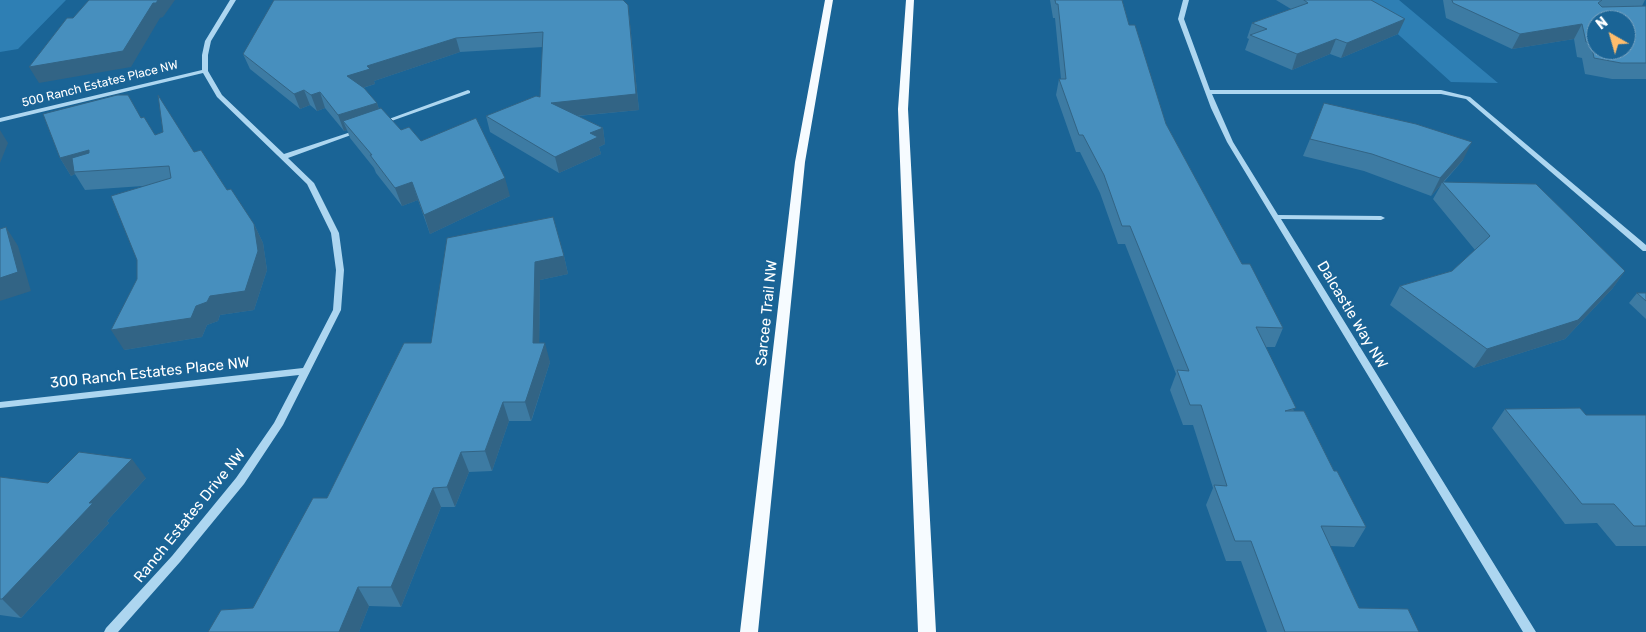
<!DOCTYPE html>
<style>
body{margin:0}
#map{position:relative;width:1646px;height:632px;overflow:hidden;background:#1a6496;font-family:Rubik,sans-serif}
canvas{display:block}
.north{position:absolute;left:1586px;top:10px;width:50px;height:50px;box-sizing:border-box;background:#1a6496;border:1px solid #76a2c0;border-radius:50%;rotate:322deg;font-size:14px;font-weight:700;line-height:20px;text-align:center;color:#fff}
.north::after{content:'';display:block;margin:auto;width:18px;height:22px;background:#ffbd6c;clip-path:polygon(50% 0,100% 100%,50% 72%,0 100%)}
</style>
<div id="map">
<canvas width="1646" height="632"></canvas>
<div class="north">N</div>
</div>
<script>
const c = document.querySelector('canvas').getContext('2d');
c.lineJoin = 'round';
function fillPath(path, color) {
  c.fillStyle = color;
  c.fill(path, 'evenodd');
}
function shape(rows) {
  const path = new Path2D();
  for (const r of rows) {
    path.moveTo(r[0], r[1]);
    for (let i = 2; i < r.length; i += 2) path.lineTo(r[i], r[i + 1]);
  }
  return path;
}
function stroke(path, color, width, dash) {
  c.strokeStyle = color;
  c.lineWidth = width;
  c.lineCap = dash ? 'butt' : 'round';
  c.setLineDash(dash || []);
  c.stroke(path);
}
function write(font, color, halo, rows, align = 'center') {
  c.font = font + ' Rubik,sans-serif';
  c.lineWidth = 5;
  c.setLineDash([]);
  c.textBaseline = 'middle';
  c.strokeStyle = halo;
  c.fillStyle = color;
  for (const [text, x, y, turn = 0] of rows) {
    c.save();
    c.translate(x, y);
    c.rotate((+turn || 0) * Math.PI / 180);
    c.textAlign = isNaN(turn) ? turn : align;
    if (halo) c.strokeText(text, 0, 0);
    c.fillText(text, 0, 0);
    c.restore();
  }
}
fillPath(shape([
 [0,0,66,0,18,49,0,52],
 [1360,0,1399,0,1498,83,1451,82]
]), '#2e7fb4');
fillPath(shape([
 [230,0,236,0,211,41,208,55,208,71,222,95,284,154,357,130,361,130,362,131,288,158,314,183,339,233,344,270,341,310,283,425,244,484,180,562,118,632,104,632,106,628,172,556,236,478,274,423,299,375,0,408,0,402,303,368,333,310,336,270,331,233,307,184,217,97,203,73,0,122,0,118,202,70,202,55,205,41,230,0],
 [1183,0,1189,0,1184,19,1210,90,1441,90,1470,97,1646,245,1646,251,1643,251,1466,99,1441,94,1212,94,1233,142,1278,215,1381,216,1385,218,1381,220,1281,219,1536,632,1523,632,1227,142,1211,108,1178,19,1183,0],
 [468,90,470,91,470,93,383,124,381,125,378,123,468,90]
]), '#add6f0');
fillPath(shape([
 [825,0,833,0,805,162,758,632,740,632,795,162,825,0],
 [906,0,914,0,908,109,936,632,918,632,898,109,906,0]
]), '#f6fbff');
fillPath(shape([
 [1050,0,1122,0,1129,25,1166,124,1242,264,1283,328,1275,347,1266,347,1294,411,1334,471,1366,527,1354,547,1330,546,1359,608,1419,632,1267,632,1241,561,1226,561,1206,505,1213,488,1193,425,1183,425,1170,390,1176,374,1125,244,1118,244,1100,193,1080,152,1076,152,1056,95,1059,79,1061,79,1055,18,1053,18],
 [1276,0,1371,0,1398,34,1341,58,1330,54,1292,70,1245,50,1249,39,1247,38,1252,23,1291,9],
 [1443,0,1645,0,1642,6,1646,6,1646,79,1612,79,1585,74,1582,58,1577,57,1574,39,1512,49,1446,18],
 [628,5,639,110,578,116,603,128,605,144,599,147,601,154,559,173,490,132,486,116,540,97,543,47,460,52,374,81,375,84,363,88,377,103,379,109,401,130,421,141,510,196,430,234,418,200,402,206,376,173,374,168,350,138,347,130,344,131,325,108,317,111,310,105,300,109,250,69,243,54],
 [141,118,155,135,194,152,227,190,254,224,263,243,267,270,254,310,220,315,218,321,207,325,202,337,124,350,137,279,143,186,85,190,75,174,71,176,60,158],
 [1310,139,1463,160,1444,182,1625,271,1612,289,1565,339,1474,368,1390,305,1400,286,1452,271,1475,250,1433,199,1441,185,1431,196,1364,171,1303,156],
 [564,256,568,274,540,280,539,343,550,362,532,419,531,421,509,421,492,471,469,472,455,507,441,507,401,607,369,606,359,632,208,632,253,608,327,498,431,343],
 [1637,293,1646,293,1646,319,1629,303],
 [1505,409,1586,415,1646,415,1646,546,1616,546,1597,523,1565,524,1492,428],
 [0,477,48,483,146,478,107,521,109,523,21,618,0,615]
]), '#3d7ba3');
fillPath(shape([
 [158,0,175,0,163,17,160,18,131,67,39,83,29,67],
 [628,5,639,110,554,118,551,103],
 [1405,19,1398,34,1341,58,1347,43],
 [1582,24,1574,39,1512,49,1520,34],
 [456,38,460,52,374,81,375,84,352,91,347,76,367,66],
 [1336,39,1330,54,1292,70,1297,54],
 [304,90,310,105,300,109,294,94],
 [320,92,325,108,317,111,311,95],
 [377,103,382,118,343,121,347,130,344,131,338,115],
 [603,128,605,144,599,147,601,154,559,173,555,157,590,133],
 [0,130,8,143,0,163],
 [1472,142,1463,160,1443,182,1442,182,1441,185,1431,196,1440,178],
 [89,150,99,168,74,172,75,174,71,176,60,158],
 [505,178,510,196,430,234,424,215],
 [412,182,418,200,402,206,395,188],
 [254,224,263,243,267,270,254,310,220,315,218,321,207,325,202,337,124,350,111,330,196,306,210,296],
 [6,227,18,246,31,291,0,301,0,278],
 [564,256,568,274,540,280,539,362,533,343,535,262],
 [1625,271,1612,289,1565,339,1474,368,1487,349],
 [545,343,550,362,531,421,525,402],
 [503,402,509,421,492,471,485,451],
 [461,452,469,472,455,507,447,487],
 [132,459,146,478,107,521,109,523,21,618,2,599,89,503],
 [433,488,441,507,401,607,391,587],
 [358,587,369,606,359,632,339,632]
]), '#326485');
const building = shape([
 [89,0,158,0,156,3,153,3,123,51,29,67,67,18,73,18,89,0],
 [274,0,623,0,628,5,636,94,551,103,603,128,590,133,598,137,555,157,486,116,536,96,540,97,543,32,456,38,367,66,370,69,347,76,364,88,377,103,338,115,320,92,311,95,304,90,294,94,243,54,274,0],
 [1055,0,1122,0,1129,25,1135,25,1166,124,1242,264,1250,264,1283,328,1256,327,1296,408,1285,411,1304,411,1334,471,1337,471,1366,527,1321,526,1359,608,1408,609,1419,632,1285,632,1251,541,1235,541,1214,485,1227,486,1201,405,1190,405,1177,370,1189,371,1130,226,1122,226,1104,175,1083,135,1079,135,1059,79,1066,79,1058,4,1056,4,1055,0],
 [1304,0,1371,0,1405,19,1347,43,1336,39,1297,54,1250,35,1267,29,1252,23,1308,3,1304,0],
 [1452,0,1602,0,1598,3,1602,7,1646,6,1646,63,1621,63,1594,58,1591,42,1586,42,1582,24,1520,34,1453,3,1452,0],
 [1596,20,1626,20,1626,50,1596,50,1596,20],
 [117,95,128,95,141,118,144,117,155,135,163,132,158,95,194,152,201,150,227,190,231,189,254,224,258,251,245,291,210,296,207,302,196,306,191,318,111,330,137,279,137,260,111,196,171,178,169,166,74,172,72,158,89,153,89,150,60,158,43,114,117,95],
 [1324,103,1416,124,1472,142,1440,178,1372,154,1310,139,1324,103],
 [381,108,401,130,409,127,421,141,476,118,505,178,424,215,412,182,395,188,370,155,372,155,343,121,381,108],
 [1442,182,1536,184,1625,271,1578,320,1487,349,1400,286,1452,271,1490,236,1442,182],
 [553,217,564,256,535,262,533,343,545,343,526,400,525,402,503,402,485,451,461,452,447,487,433,488,391,587,358,587,339,632,208,632,221,610,253,608,313,498,327,498,404,343,431,343,447,238,553,217],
 [6,227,18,272,0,278,0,229,6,227],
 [1637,293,1646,293,1646,301,1637,293],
 [1580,408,1586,415,1646,415,1646,526,1634,526,1614,504,1582,504,1505,409,1580,408],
 [79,452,132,459,89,503,93,503,2,599,0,599,0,477,48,483,79,452]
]);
fillPath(building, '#478fbe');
stroke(building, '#326485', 1);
write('12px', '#fff', '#1a6496', [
 ["500 Ranch Estates Place NW",100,84,-14]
]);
write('15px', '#fff', '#1a6496', [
 ["Sarcee Trail NW",767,313,-84],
 ["Dalcastle Way NW",1352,315,59],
 ["300 Ranch Estates Place NW",150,373,-6],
 ["Ranch Estates Drive NW",190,516,-51]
]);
</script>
